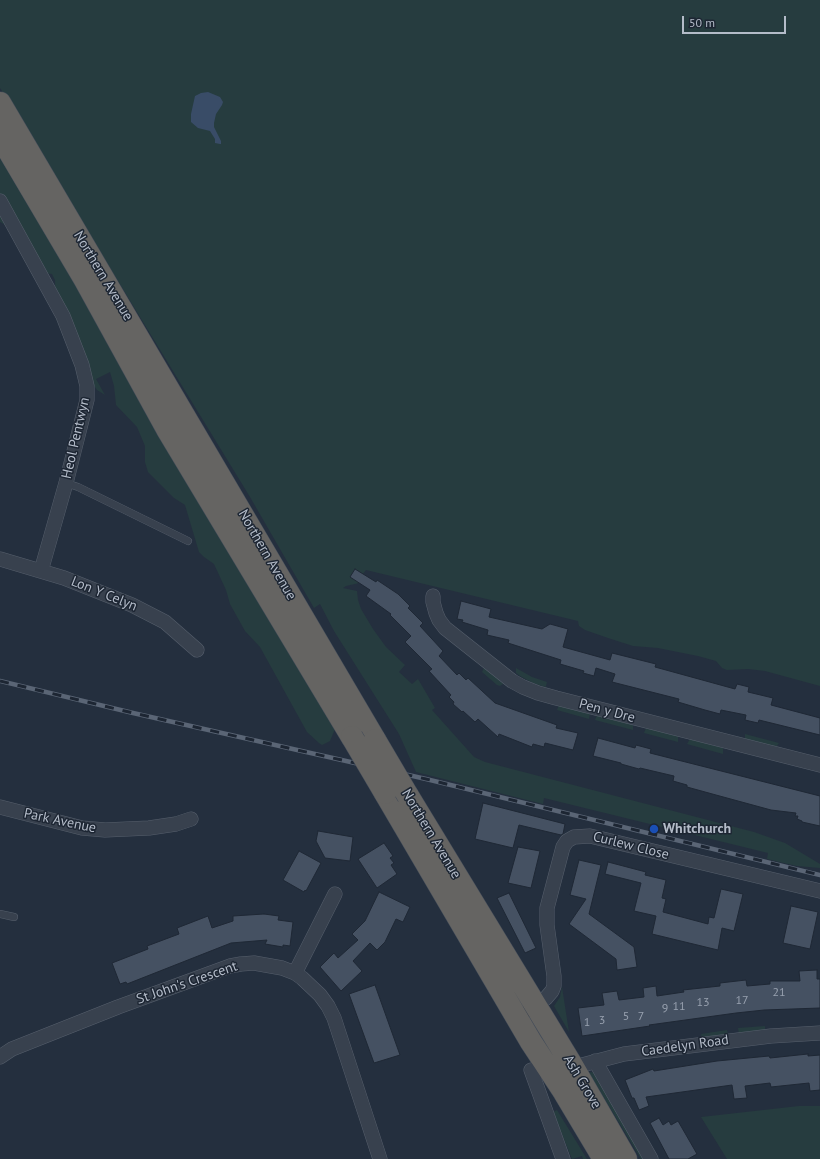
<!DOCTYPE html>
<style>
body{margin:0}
#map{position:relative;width:820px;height:1159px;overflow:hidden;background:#242f3e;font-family:"PT Sans",sans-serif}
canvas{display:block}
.scale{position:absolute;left:682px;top:16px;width:104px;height:18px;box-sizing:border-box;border:2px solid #b4bcc9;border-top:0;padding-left:5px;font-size:12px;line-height:14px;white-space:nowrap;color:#b4bcc9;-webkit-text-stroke:3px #1d2633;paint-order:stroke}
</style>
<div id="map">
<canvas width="820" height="1159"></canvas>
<div class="scale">50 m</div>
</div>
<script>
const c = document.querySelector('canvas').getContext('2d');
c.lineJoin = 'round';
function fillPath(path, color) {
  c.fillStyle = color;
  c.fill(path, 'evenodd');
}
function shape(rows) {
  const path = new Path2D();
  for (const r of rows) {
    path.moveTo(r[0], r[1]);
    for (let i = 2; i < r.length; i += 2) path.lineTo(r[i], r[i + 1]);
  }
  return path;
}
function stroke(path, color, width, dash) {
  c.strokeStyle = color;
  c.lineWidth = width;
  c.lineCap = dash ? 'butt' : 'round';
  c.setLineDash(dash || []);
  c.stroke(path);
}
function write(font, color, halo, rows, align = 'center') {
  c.font = font + ' "PT Sans",sans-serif';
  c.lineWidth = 3;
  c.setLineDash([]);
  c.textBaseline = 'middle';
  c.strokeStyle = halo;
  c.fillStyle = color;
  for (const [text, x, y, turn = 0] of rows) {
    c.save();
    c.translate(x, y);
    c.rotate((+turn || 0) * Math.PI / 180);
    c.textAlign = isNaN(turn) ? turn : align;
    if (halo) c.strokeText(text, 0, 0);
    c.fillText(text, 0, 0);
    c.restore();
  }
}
fillPath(shape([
 [0,0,820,0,820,686,765,671,748,669,727,670,722,668,716,661,698,656,658,648,633,646,608,638,585,630,579,626,578,621,366,570,362,575,359,583,346,586,343,588,357,591,358,600,361,609,373,629,386,647,405,665,399,672,412,684,418,679,435,708,432,710,474,757,485,762,754,832,785,843,820,864,820,868,797,866,767,859,768,853,544,798,543,804,416,772,399,734,334,631,320,604,314,608,250,497,0,88],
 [0,155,335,729,330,741,322,745,319,743,307,732,260,647,245,631,230,604,226,590,214,564,204,557,199,552,185,505,174,498,148,472,145,462,145,446,137,427,116,405,114,386,110,372,96,379,105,395,97,390,94,386,56,319,55,280,52,274,43,273,7,226,0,222],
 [484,668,503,683,503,684,500,686,497,685,482,672],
 [516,668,532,677,547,682,546,686,545,687,533,683,520,676,516,673],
 [559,705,590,713,589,719,557,710],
 [597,715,633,724,633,730,595,720],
 [646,728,678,736,678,742,644,733],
 [745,734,779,743,776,747,745,739],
 [690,739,723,748,723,754,687,744],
 [562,987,569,1032,554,1006,560,997],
 [765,1026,765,1031,739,1034,738,1028],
 [727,1030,728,1035,702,1039,701,1034],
 [592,1072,594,1073,645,1159,641,1159,589,1073],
 [799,1106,820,1106,820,1159,727,1159,701,1117],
 [557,1110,587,1159,583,1159,582,1156,572,1159,553,1112]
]), '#263c3f');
fillPath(shape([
 [208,92,220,97,223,102,222,105,216,114,214,123,214,127,221,141,221,144,220,144,215,143,215,139,210,131,198,128,191,122,191,114,195,96,201,93]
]), '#394c67');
const building = shape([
 [355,569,376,582,377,580,398,594,410,606,408,608,423,623,420,626,443,651,439,656,457,675,459,673,466,680,468,678,495,703,557,725,556,728,578,733,573,750,545,743,544,747,533,744,532,747,499,734,498,737,478,719,475,722,463,711,462,712,453,704,454,702,449,697,451,695,429,671,432,669,405,642,411,636,390,615,391,614,366,596,370,590,350,577,355,569],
 [461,601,491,609,489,617,542,629,550,624,568,629,563,647,610,660,612,653,656,664,655,667,735,689,737,684,749,687,748,692,773,698,771,705,820,718,820,735,759,720,758,723,745,720,746,715,721,710,720,714,705,710,678,702,679,699,612,682,615,674,596,668,594,676,583,673,584,671,560,664,561,660,508,643,509,640,487,635,488,630,462,622,463,620,457,619,461,601],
 [598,738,635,748,636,745,651,749,650,753,820,796,820,826,802,822,802,821,797,819,798,816,795,816,796,813,771,810,716,795,687,787,687,785,673,781,674,776,640,768,639,769,621,764,621,763,593,756,598,738],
 [483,803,565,824,563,834,561,835,519,825,513,848,475,839,483,803],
 [318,831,353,837,350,861,325,858,316,841,318,831],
 [384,843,393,856,390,858,394,863,391,865,397,874,377,888,358,859,384,843],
 [518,847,540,851,531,888,508,883,518,847],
 [299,851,321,863,306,891,305,890,304,892,283,880,299,851],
 [579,860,601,865,589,914,634,947,637,967,617,970,616,959,569,924,586,899,570,895,579,860],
 [608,862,646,872,645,875,666,880,662,898,666,899,663,912,708,924,709,917,714,918,721,889,743,894,734,931,722,928,718,950,652,934,656,916,634,911,641,883,605,874,608,862],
 [379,892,410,907,403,922,396,919,385,942,377,950,370,943,353,961,362,971,341,991,320,967,334,953,338,958,358,940,352,934,365,921,379,892],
 [509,893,536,948,525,953,497,898,509,893],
 [791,906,818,912,810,949,783,943,791,906],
 [264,914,279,916,278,920,293,922,290,946,283,945,283,947,265,944,267,940,231,943,127,984,126,982,120,984,112,963,148,949,147,946,179,934,177,928,208,916,212,928,233,921,233,916,264,914],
 [817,970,817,979,820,979,820,1008,764,1010,736,1013,649,1025,650,1026,582,1036,578,1008,604,1005,602,993,617,991,619,1000,644,997,643,988,656,986,657,996,684,992,683,990,720,986,720,983,746,980,747,986,770,984,770,981,800,981,799,971,817,970],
 [375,985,400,1055,374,1063,349,994,375,985],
 [808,1054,808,1056,820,1055,820,1090,810,1091,809,1083,771,1087,770,1083,745,1086,747,1098,734,1099,732,1085,646,1097,649,1106,639,1110,634,1098,632,1098,625,1080,653,1069,654,1071,717,1061,769,1056,770,1058,808,1054],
 [659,1118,663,1125,669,1121,671,1125,678,1121,697,1154,688,1159,669,1159,650,1123,659,1118]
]);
fillPath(building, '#455162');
stroke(building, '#1f2835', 1);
const service = shape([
 [66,483,78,487,188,541],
 [0,914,14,917]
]);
const minor = shape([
 [0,201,63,316,82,365,87,386,87,400,66,483,41,571],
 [0,559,64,578,132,605,165,622,197,650],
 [433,596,433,602,436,613,439,620,445,628,512,681,523,687,538,693,556,698,820,765],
 [0,807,82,828,105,830,149,828,176,824,191,819],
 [295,973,335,894],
 [529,1010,546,998,552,991,554,986,554,976,547,925,547,908,563,847,567,841,574,837,590,836,820,891],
 [0,1057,12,1049,118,1007,230,966,241,964,254,963,282,968,295,973,302,978,320,995,328,1006,334,1018,380,1159],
 [595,1061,651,1159],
 [531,1070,563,1159],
 [566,1071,582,1065,624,1054,771,1036,820,1033]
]);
const trunk = shape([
 [0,103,375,740],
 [0,136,85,280,167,429,352,737],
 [385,793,531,1042,564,1092,604,1159],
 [408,796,573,1067,626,1159]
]);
stroke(service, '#565f6c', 8);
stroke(minor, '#565f6c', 15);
stroke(trunk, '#434c59', 23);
stroke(service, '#38414e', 7);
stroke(minor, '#38414e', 14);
stroke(trunk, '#656462', 22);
const rail = shape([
 [0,681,133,713,426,779,820,875]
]);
stroke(rail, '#5a6575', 4.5);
stroke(rail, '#1d2633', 3, [9]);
const trunkBridge = shape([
 [352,737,385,793],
 [375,740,408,796]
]);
stroke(trunkBridge, '#434c59', 23, []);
stroke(trunkBridge, '#656462', 22);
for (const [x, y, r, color] of [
 [654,829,5,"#1a4fb4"]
]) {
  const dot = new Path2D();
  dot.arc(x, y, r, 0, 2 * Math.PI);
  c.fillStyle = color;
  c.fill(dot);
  stroke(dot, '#1d2633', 1.5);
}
write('12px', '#98a1af', null, [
 ["21",779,993],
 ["17",742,1001],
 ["13",703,1003],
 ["11",679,1007],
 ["9",665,1009],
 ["5",626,1017],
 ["7",641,1017],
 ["3",602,1021],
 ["1",587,1023]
]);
write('14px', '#b4bcc9', '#1d2633', [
 ["Northern Avenue",103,276,59],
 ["Heol Pentwyn",76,438,-77],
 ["Northern Avenue",267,555,60],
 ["Lon Y Celyn",104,594,22],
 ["Pen y Dre",607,711,15],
 ["Park Avenue",60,821,12],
 ["Northern Avenue",431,834,59],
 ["Curlew Close",631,846,14],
 ["St John's Crescent",187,983,-19],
 ["Caedelyn Road",685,1046,-8],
 ["Ash Grove",582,1082,59]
]);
write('bold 14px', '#b4bcc9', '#1d2633', [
 ["Whitchurch",663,829]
], 'left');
</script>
